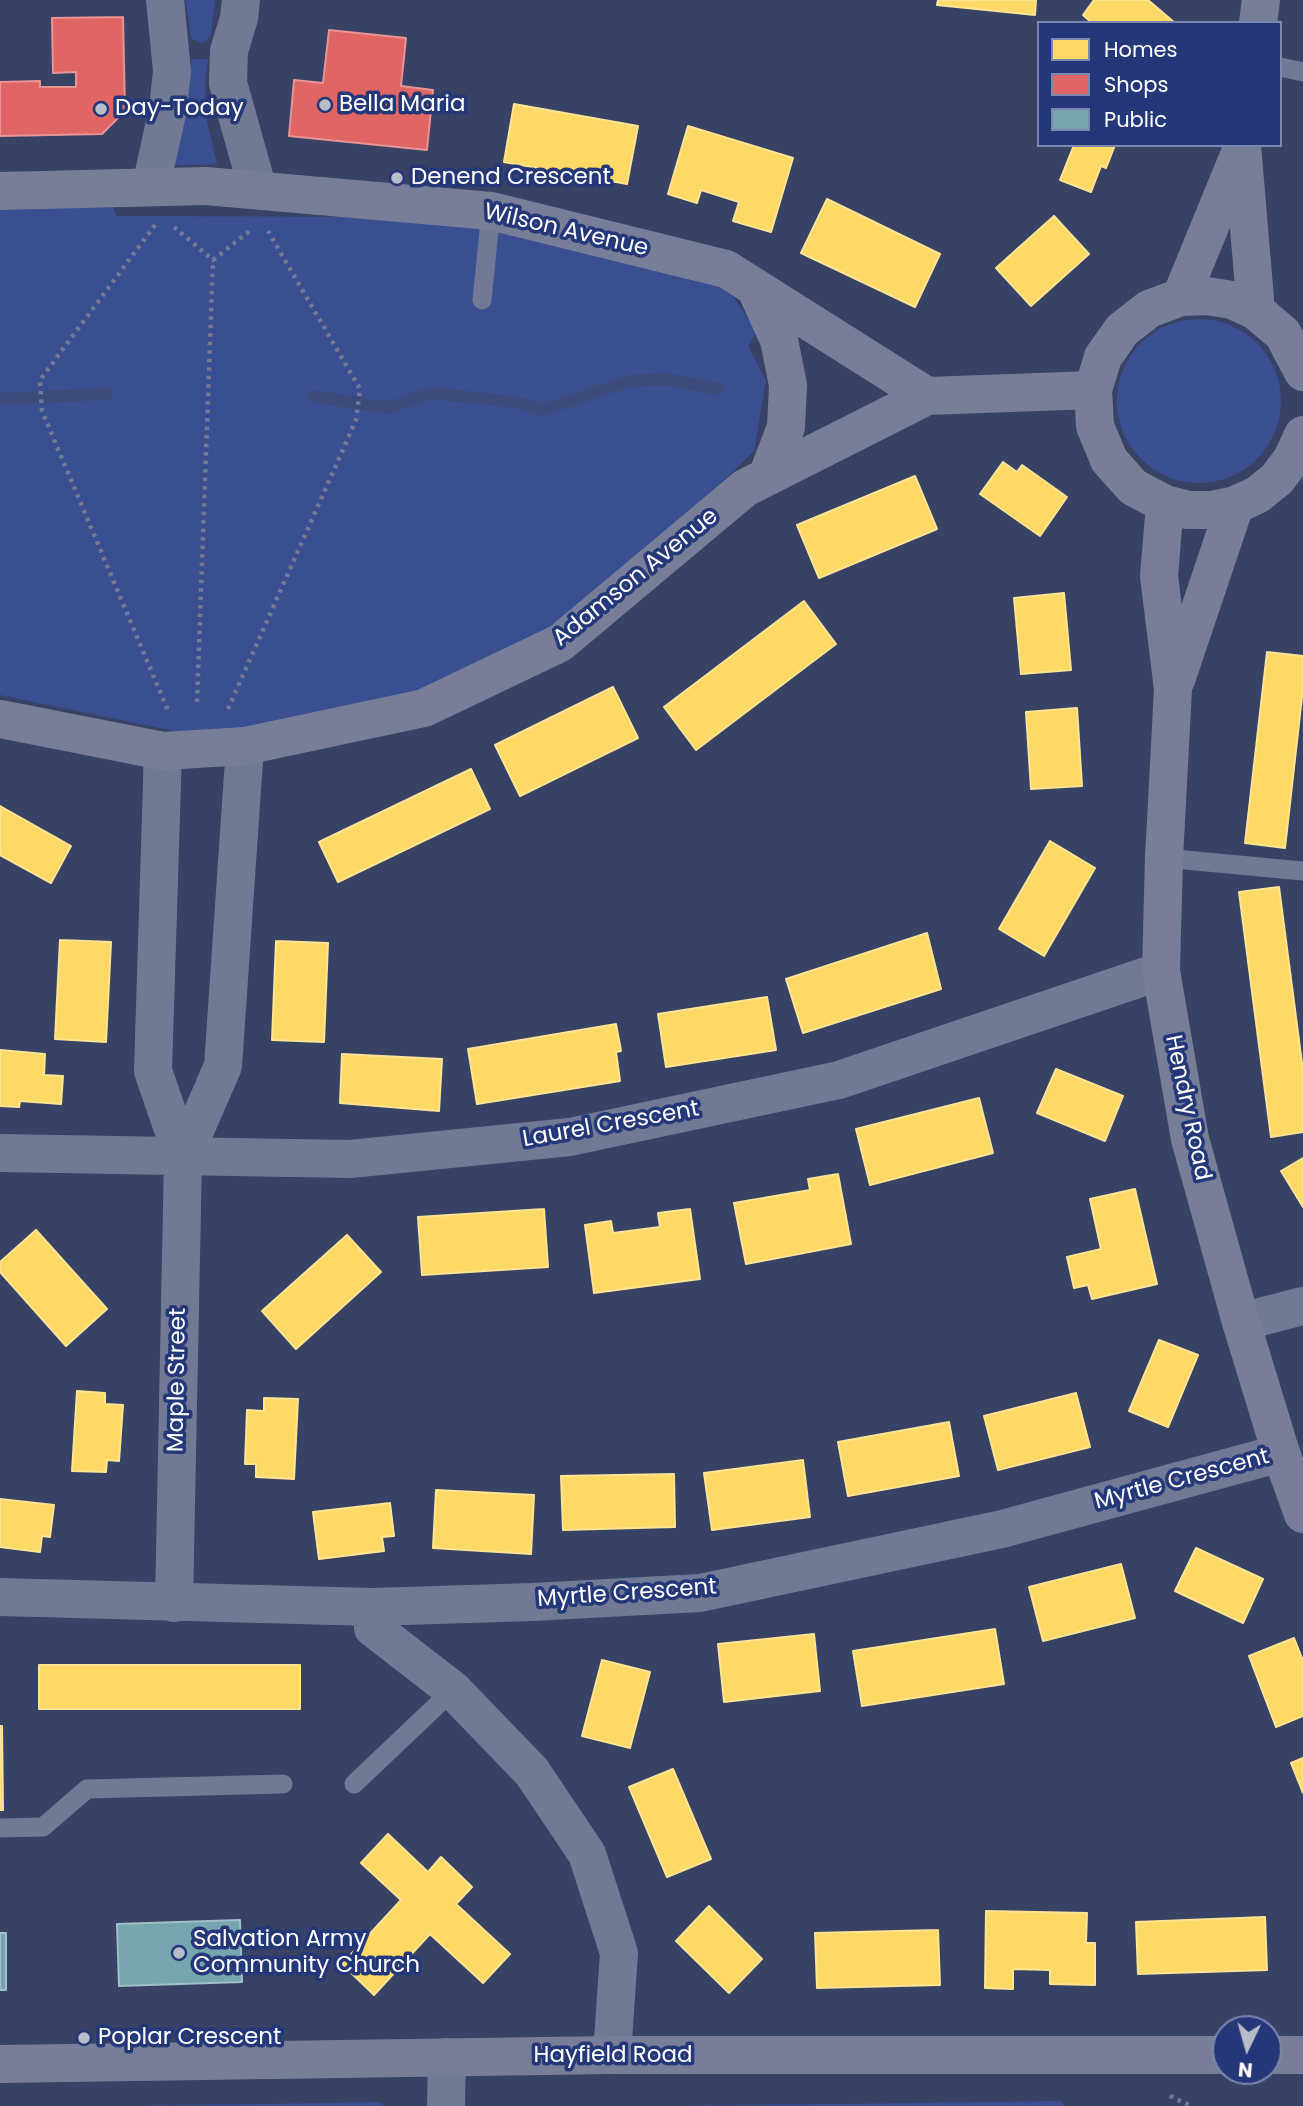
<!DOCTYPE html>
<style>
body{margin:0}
#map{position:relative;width:1303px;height:2106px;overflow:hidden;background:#384265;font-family:Poppins,sans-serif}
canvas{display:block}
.legend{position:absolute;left:1037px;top:21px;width:245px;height:126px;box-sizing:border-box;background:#243879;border:2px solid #7c88af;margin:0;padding:9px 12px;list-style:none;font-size:21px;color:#fff}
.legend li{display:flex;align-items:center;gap:14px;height:35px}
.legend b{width:35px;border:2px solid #7c88af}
.north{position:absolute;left:1212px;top:2015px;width:70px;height:70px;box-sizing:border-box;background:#243879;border:2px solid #7c88af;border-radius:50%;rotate:185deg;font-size:19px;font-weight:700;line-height:28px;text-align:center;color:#fff}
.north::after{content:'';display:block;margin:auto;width:24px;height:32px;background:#b9bdc9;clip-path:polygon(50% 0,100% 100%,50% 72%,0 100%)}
</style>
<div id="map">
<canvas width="1303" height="2106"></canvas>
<ul class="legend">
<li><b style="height:19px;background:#ffd966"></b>Homes</li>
<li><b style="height:19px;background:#e06666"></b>Shops</li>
<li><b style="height:19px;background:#76a5af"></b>Public</li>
</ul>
<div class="north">N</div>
</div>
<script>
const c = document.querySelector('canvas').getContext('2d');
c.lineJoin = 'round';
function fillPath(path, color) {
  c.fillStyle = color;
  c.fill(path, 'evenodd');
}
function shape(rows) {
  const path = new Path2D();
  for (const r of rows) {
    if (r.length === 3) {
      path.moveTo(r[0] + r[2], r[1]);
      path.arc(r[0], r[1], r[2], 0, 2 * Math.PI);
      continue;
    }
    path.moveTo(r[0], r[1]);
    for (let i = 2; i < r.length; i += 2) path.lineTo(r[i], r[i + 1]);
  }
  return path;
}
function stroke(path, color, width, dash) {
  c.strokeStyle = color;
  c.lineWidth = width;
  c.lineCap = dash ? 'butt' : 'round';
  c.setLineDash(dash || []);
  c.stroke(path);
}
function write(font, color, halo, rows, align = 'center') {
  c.font = font + ' Poppins,sans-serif';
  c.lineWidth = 7;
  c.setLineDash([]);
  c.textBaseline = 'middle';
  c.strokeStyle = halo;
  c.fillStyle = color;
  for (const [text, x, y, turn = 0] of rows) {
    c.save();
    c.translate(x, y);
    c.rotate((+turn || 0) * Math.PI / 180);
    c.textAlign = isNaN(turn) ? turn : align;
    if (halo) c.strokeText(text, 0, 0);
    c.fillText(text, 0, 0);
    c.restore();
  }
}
fillPath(shape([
 [186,0,215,0,211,36,202,44,191,38],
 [192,59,208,59,205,82,207,122,217,164,176,165],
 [0,204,113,207,116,216,383,217,527,235,687,272,731,294,757,331,748,346,766,380,754,451,629,572,529,645,392,703,198,736,0,695],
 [1199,401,82],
 [1061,2101,1064,2106,683,2106],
 [380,2102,384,2106,139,2106]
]), '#3a4f91');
const homes = shape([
 [938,0,1036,0,1035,15,937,5,938,0],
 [1094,0,1148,0,1175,23,1092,23,1083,15,1094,0],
 [514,104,638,126,627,184,504,162,514,104],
 [688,126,793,158,771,232,733,221,739,202,701,190,697,203,668,194,688,126],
 [1074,145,1115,145,1106,168,1101,166,1091,192,1060,180,1074,145],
 [827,199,940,254,915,307,801,253,827,199],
 [1054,216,1089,254,1031,306,996,268,1054,216],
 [1003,462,1017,472,1022,465,1067,497,1040,536,980,494,1003,462],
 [915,476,937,529,819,578,797,525,915,476],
 [1064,593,1071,670,1021,674,1014,598,1064,593],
 [804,601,836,644,696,750,664,707,804,601],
 [1267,652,1303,656,1303,688,1285,848,1245,843,1267,652],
 [613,687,638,738,520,796,495,745,613,687],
 [1077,708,1082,786,1031,789,1026,712,1077,708],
 [471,769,490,809,338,882,319,842,471,769],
 [0,806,71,846,51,883,0,855,0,806],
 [1050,841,1095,868,1044,956,999,929,1050,841],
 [1279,887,1303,1071,1303,1132,1271,1137,1239,892,1279,887],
 [927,933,941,989,803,1033,786,979,927,933],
 [60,940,111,942,106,1042,55,1039,60,940],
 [276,941,328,943,324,1042,272,1040,276,941],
 [767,997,776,1050,666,1067,658,1014,767,997],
 [616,1024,621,1051,616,1052,620,1081,477,1104,468,1049,616,1024],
 [0,1050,45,1054,44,1075,63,1076,61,1104,20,1101,19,1107,0,1106,0,1050],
 [342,1054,442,1059,439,1111,340,1103,342,1054],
 [1056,1069,1123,1096,1105,1141,1037,1113,1056,1069],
 [979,1098,993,1153,870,1185,856,1129,979,1098],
 [1303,1158,1303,1207,1281,1171,1303,1158],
 [838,1174,851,1244,746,1264,734,1203,810,1190,808,1179,838,1174],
 [1135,1189,1157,1284,1092,1299,1088,1285,1074,1288,1067,1257,1101,1249,1090,1199,1135,1189],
 [544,1209,548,1267,422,1275,418,1217,544,1209],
 [690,1209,700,1279,594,1293,585,1225,611,1221,613,1233,660,1227,658,1213,690,1209],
 [36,1230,107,1309,66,1346,0,1272,0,1262,36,1230],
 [347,1235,381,1272,296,1349,262,1311,347,1235],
 [1159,1340,1198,1355,1168,1427,1129,1411,1159,1340],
 [77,1391,105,1393,105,1404,123,1405,119,1461,107,1460,106,1472,72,1471,77,1391],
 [1076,1393,1090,1447,998,1470,984,1416,1076,1393],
 [264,1398,298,1399,294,1479,256,1477,256,1464,245,1464,247,1410,264,1411,264,1398],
 [949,1422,959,1476,848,1496,838,1442,949,1422],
 [803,1460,810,1517,712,1530,704,1473,803,1460],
 [674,1474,675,1527,563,1530,561,1476,674,1474],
 [436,1490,534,1495,531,1554,433,1548,436,1490],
 [0,1499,54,1505,50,1537,42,1536,40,1552,0,1547,0,1499],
 [390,1503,394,1536,382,1537,384,1551,319,1559,313,1512,390,1503],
 [1196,1548,1263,1579,1243,1623,1175,1591,1196,1548],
 [1121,1564,1135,1618,1043,1641,1029,1587,1121,1564],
 [995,1629,1004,1684,862,1706,853,1651,995,1629],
 [814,1634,820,1691,724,1702,718,1644,814,1634],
 [1294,1638,1303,1661,1303,1716,1276,1727,1249,1656,1294,1638],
 [602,1660,650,1672,630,1748,582,1736,602,1660],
 [39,1665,300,1665,300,1709,39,1709,39,1665],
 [0,1726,2,1726,3,1810,0,1810,0,1726],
 [1303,1758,1303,1793,1291,1763,1303,1758],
 [673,1769,711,1859,667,1877,629,1787,673,1769],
 [388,1834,428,1872,441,1857,472,1887,456,1904,510,1954,483,1983,430,1934,374,1995,342,1964,401,1900,361,1863,388,1834],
 [709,1906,762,1959,729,1993,676,1941,709,1906],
 [986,1911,1087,1913,1086,1943,1095,1943,1095,1985,1050,1984,1050,1970,1013,1969,1013,1989,985,1988,986,1911],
 [1265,1917,1267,1970,1138,1974,1136,1922,1265,1917],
 [938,1930,940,1985,817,1988,815,1933,938,1930]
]);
fillPath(homes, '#ffd966');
stroke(homes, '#ffe494', 2);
const shops = shape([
 [123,17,125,111,102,134,0,136,0,82,40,81,40,87,76,87,76,72,53,73,52,18,123,17],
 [329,30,406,38,401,86,433,90,427,150,289,136,294,80,323,83,329,30]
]);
fillPath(shops, '#e06666');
stroke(shops, '#e99494', 2);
const public = shape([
 [240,1920,242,1982,119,1986,117,1924,240,1920],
 [0,1933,6,1933,6,1990,0,1990,0,1933]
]);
fillPath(public, '#76a5af');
stroke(public, '#9fc0c7', 2);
stroke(shape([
 [313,396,388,408,431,393,515,402,543,410,629,381,668,379,718,389],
 [0,399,107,394]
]), '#3d4b7a', 12);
stroke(shape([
 [155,225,40,380,42,411,169,713],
 [174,227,213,260,251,230],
 [197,702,213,260],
 [228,709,356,420,360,389,268,231],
 [1170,2096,1191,2106]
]), '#727994', 4.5, [3.5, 5]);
stroke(shape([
 [1280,67,1303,72],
 [482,300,491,211],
 [1164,858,1303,871],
 [354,1784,453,1690],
 [0,1828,43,1827,87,1789,283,1784]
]), '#727994', 19);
stroke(shape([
 [241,0,239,18,229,51,228,83,258,190],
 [151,186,168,109,172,71,165,0],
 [163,751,153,1071,183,1158,174,1603],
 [0,1153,350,1159,570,1137,839,1080,1161,971],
 [183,1158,223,1066,245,746],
 [1241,1322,1303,1306],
 [0,1597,372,1607,533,1602,700,1593,1002,1529,1281,1453],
 [372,1607,373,1628,453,1690,532,1772,587,1854,619,1953,612,2055],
 [446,2106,447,2057]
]), '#727994', 38);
stroke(shape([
 [1258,23,1261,0],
 [1242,145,1256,311],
 [0,191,206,186,491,211,726,269,927,396,1093,390],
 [755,287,779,340,788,385,786,427,767,477],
 [1181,297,1240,153],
 [1303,372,1283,334,1256,311,1232,300,1207,296,1181,297,1149,309,1122,330,1103,357,1093,390,1095,426,1109,460,1133,487,1165,504,1188,510,1211,510,1235,505,1257,495,1277,479,1292,459,1303,435],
 [1165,504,1159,576,1173,689,1164,858,1161,971,1190,1139,1241,1322,1281,1453,1303,1514],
 [1176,680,1235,505],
 [0,719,163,751,245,746,424,708,560,643,745,488,927,396],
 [1268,2055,1303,2055],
 [0,2064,612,2055,1226,2055]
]), '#787e98', 38);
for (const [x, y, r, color] of [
 [325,105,7,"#b9bdc9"],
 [101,109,7,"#b9bdc9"],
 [397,178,7,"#b9bdc9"],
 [179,1953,7,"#b9bdc9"],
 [84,2038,7,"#b9bdc9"]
]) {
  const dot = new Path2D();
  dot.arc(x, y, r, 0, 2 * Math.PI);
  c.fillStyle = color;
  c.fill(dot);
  stroke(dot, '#243879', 2.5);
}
write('23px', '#fff', '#243879', [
 ["Bella Maria",339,105],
 ["Day-Today",115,109],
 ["Denend Crescent",411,178],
 ["Salvation Army",193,1940],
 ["Community Church",193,1966],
 ["Poplar Crescent",98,2038]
], 'left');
write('23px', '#fff', '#243879', [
 ["Wilson Avenue",566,231,13],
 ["Adamson Avenue",636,578,-39],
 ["Hendry Road",1187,1108,78],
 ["Laurel Crescent",611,1125,-10],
 ["Maple Street",178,1380,-89],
 ["Myrtle Crescent",1182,1480,-15],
 ["Myrtle Crescent",627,1594,-4],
 ["Hayfield Road",613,2056]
]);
</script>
